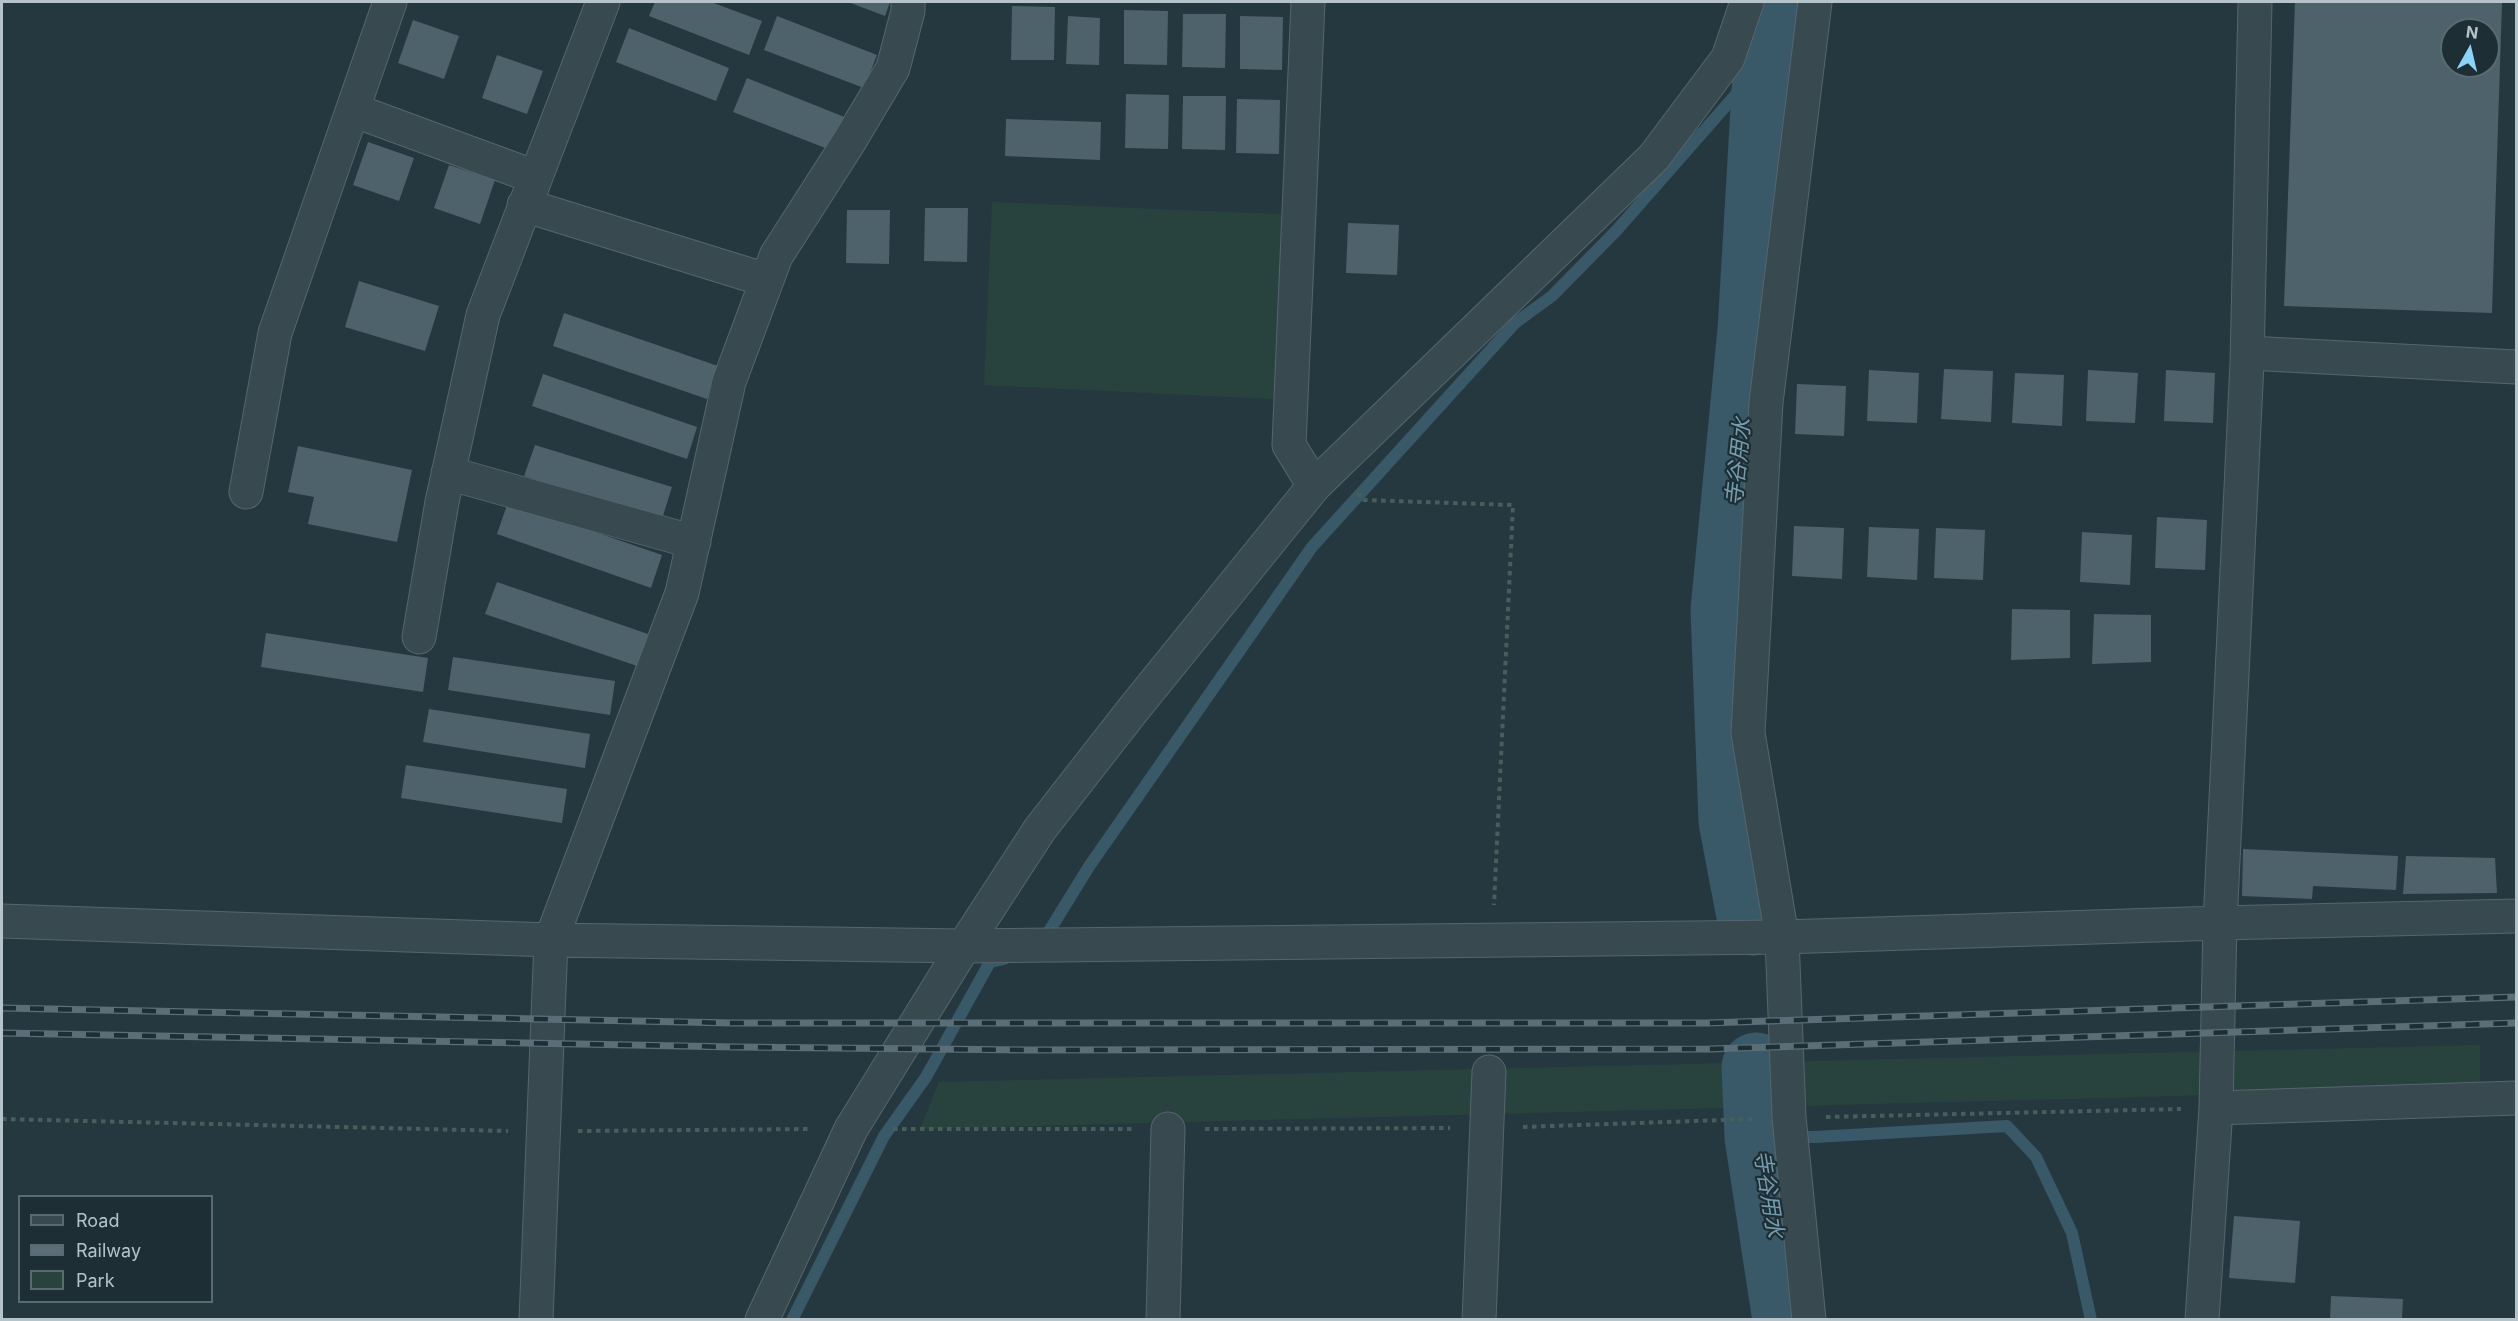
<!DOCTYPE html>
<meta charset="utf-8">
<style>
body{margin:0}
#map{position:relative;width:2518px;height:1321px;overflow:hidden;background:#253840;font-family:Inter,sans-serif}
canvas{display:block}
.frame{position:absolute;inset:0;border:3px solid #b6c3cb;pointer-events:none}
.legend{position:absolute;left:18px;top:1195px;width:195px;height:108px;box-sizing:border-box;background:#1e2e35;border:2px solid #5b6a71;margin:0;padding:8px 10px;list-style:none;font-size:18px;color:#b6c3cb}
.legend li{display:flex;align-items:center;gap:12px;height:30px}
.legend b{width:30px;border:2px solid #5b6a71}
.north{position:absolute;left:2440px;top:18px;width:60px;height:60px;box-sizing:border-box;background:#1e2e35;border:2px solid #5b6a71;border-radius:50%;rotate:8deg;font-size:16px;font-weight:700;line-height:24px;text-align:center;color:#b6c3cb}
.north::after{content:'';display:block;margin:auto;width:21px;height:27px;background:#8cd3f9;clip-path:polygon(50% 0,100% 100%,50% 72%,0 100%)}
</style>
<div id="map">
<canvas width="2518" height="1321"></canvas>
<div class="frame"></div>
<ul class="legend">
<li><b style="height:8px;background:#394950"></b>Road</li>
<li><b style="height:8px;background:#5b6e77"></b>Railway</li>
<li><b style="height:16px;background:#28433e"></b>Park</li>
</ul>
<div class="north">N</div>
</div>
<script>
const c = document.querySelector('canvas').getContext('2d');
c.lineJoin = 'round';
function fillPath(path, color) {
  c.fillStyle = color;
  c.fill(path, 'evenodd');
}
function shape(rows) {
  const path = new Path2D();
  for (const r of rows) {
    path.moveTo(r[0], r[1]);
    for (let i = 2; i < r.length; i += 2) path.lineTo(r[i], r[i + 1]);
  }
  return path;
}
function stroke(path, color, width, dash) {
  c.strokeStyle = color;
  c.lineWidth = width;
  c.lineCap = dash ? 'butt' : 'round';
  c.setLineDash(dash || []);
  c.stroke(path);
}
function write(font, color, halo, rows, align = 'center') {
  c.font = font + ' Inter,"Noto Sans JP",sans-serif';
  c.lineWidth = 4.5;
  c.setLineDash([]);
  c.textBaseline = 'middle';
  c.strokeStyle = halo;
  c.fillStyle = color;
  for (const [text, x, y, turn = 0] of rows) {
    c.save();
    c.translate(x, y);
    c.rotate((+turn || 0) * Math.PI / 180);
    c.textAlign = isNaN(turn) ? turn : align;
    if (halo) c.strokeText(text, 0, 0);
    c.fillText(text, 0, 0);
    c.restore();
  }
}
fillPath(shape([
 [992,202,1299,215,1291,400,984,385],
 [2480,1045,2480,1085,2178,1096,920,1129,939,1082]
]), '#28433e');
stroke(shape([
 [1043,941,1090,865,1312,547,1515,323,1552,296,1616,231,1768,58],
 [1759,1137,1815,1137,2007,1126,2036,1157,2072,1233,2091,1320],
 [792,1320,884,1136,926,1077,990,962,1004,959]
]), '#395868', 12);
stroke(shape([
 [1752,921,1733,821,1725,610,1752,330,1768,58,1779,2],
 [1756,1067,1759,1137,1787,1320]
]), '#395868', 69);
fillPath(shape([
 [655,2,711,2,762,21,749,55,649,16],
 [848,2,890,2,885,16],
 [2295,2,2502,2,2492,313,2284,306],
 [2452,30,2488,30,2488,66,2452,66],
 [1012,6,1055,7,1054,60,1011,60],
 [1124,10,1168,11,1167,65,1124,64],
 [1183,14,1226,14,1225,68,1182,67],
 [777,16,877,55,864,88,764,50],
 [1068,16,1100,18,1099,65,1066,64],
 [1240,16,1283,17,1282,70,1240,69],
 [413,20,459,36,444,79,398,63],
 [629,28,729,68,716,101,616,62],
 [497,55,543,71,527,114,482,98],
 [747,78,847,118,833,151,733,112],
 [1126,94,1169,95,1168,149,1125,148],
 [1183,96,1226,96,1225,150,1182,149],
 [1237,99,1280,100,1279,154,1236,153],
 [1006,119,1101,122,1100,160,1005,156],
 [368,142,414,158,399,201,353,185],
 [449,165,495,180,480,224,434,208],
 [925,208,968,208,967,262,924,261],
 [847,210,890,210,889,264,846,263],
 [1348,223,1399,225,1397,275,1346,273],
 [359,281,439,306,425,351,345,327],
 [564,313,718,366,707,399,553,346],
 [1944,369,1993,371,1991,422,1941,419],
 [1869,370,1919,373,1917,423,1867,421],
 [2088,370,2138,373,2135,423,2086,421],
 [2166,370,2215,373,2213,423,2164,421],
 [2015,373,2064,375,2062,426,2012,423],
 [543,374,697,427,687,459,532,406],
 [1797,384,1846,386,1844,436,1795,434],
 [535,445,672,487,662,519,524,476],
 [298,446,412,470,397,542,308,524,314,497,288,492],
 [508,502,662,555,651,588,497,534],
 [2157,517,2207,520,2205,570,2155,568],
 [1794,526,1844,528,1842,579,1792,576],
 [1869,527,1919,529,1917,580,1867,577],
 [1936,528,1985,530,1983,580,1934,578],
 [2082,532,2132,535,2130,585,2080,582],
 [497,582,651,635,640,667,485,614],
 [2012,609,2070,610,2070,658,2011,660],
 [2094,614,2151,615,2151,662,2092,664],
 [266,633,428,658,423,692,261,667],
 [453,657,615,681,610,715,448,690],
 [429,709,590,734,585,768,423,742],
 [406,765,567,789,562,823,401,798],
 [2243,849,2398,856,2396,890,2313,886,2312,899,2242,896],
 [2406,856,2495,858,2497,893,2403,894],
 [2234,1216,2300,1221,2295,1283,2229,1278],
 [2331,1296,2403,1299,2402,1320,2330,1320]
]), '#4e626b');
const minor = shape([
 [1308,2,1289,445,1314,486],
 [353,110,535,177],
 [524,205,766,280],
 [2248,353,2516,367],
 [448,473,694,542],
 [246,492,275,333,390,2],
 [419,637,442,502,483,315,603,2],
 [2,921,551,940,964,946,1782,937,2220,923,2516,916],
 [2216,1108,2516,1098],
 [536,1320,551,940,682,593,729,382,776,256,849,142,893,68,908,11,908,2],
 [1163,1320,1168,1129],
 [1479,1320,1489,1072],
 [1809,1320,1789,1117,1782,937,1748,733,1766,403,1815,2],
 [2202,1320,2216,1108,2220,923,2247,363,2255,2]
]);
const tertiary = shape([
 [762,1320,851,1129,964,946,1040,829,1132,711,1314,486,1654,157,1728,58,1747,2]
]);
stroke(minor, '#57666e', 35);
stroke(tertiary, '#57666e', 35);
stroke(shape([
 [1357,493,1364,500,1513,505,1494,905],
 [1826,1117,2181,1109],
 [2,1119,508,1131],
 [1523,1127,1752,1119],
 [893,1129,1132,1129],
 [1205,1129,1450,1128],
 [578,1131,811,1129]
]), '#475f5c', 4, [4.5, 4.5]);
stroke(minor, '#394950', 33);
stroke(tertiary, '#394950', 33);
const rail = shape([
 [2,1008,733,1023,1707,1023,2516,997],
 [2,1033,735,1047,1029,1050,1710,1049,2516,1023]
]);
stroke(rail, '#5b6e77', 7);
stroke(rail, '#1e2e35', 4.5, [14]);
write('italic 22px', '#769cae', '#1e2e35', [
 ["寺谷用水",1739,462,-84],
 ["寺谷用水",1768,1194,81]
]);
</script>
